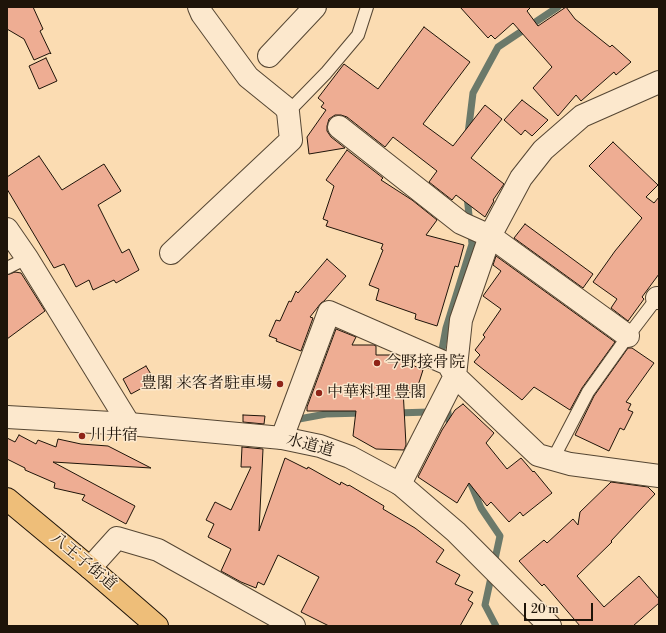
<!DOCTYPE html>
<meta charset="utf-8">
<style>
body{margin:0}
#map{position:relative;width:666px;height:633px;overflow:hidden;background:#fbdcb2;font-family:"Libre Bodoni",serif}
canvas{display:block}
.frame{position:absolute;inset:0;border:8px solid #1e1409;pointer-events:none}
.scale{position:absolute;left:524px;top:603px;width:69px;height:18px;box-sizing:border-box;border:2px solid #1e1409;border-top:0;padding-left:5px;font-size:12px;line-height:14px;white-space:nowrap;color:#1e1409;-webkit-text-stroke:3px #fce8cd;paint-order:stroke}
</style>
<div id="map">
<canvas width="666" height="633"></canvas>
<div class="frame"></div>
<div class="scale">20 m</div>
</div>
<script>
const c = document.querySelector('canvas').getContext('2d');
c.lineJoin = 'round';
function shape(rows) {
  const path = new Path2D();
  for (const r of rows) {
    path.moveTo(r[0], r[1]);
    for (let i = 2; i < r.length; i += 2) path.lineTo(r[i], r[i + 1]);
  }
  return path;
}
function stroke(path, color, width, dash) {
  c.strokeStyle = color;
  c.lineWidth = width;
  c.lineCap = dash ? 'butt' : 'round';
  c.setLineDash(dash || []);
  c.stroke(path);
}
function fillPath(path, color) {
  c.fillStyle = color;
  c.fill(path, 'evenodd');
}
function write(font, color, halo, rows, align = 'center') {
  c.font = font + ' "Libre Bodoni","Noto Serif JP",serif';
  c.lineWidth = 3;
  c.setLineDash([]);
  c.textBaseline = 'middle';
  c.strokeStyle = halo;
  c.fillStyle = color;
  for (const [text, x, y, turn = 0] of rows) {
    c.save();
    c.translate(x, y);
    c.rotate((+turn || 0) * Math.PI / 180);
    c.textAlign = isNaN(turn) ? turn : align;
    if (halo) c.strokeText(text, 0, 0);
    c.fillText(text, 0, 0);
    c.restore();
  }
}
stroke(shape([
 [468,134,473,93,498,47,558,7],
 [442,359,441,355,446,328,472,244,467,196],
 [447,405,449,421],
 [396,413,429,412,433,414],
 [299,419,326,414,364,413],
 [468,477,481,508,500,536,485,605,496,626]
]), '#6b796a', 7);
const building = shape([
 [7,7,33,7,43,29,40,31,51,54,50,53,34,60,24,39,7,29,7,7],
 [460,7,531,7,527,11,538,26,566,7,575,19,610,47,612,45,631,62,616,75,614,72,581,101,576,95,558,116,533,88,552,67,513,23,495,39,491,35,488,38,460,7],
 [424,27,470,62,423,124,453,146,485,105,502,119,471,158,504,184,493,200,494,201,485,217,456,195,452,200,429,182,437,171,393,137,385,147,347,117,341,115,335,115,329,119,327,126,327,131,331,137,345,148,309,154,307,137,326,110,321,107,324,103,318,98,344,64,378,89,424,27],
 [46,58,57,81,39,89,29,66,46,58],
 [522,100,548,120,532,136,525,130,521,135,504,120,522,100],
 [613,142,658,185,646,197,654,203,659,197,659,274,642,297,644,299,628,321,611,308,617,299,593,282,615,251,642,218,589,166,613,142],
 [347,150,383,178,381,180,412,200,437,220,426,235,464,245,458,267,455,266,437,326,415,319,416,314,376,300,379,289,369,285,383,250,381,249,383,244,326,226,328,221,323,219,334,186,326,180,347,150],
 [39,156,62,190,104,164,121,191,98,205,122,253,129,249,139,270,116,283,114,280,93,290,89,280,76,287,64,264,54,268,7,189,7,177,39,156],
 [525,224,593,274,583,288,514,238,525,224],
 [496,256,615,342,582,388,570,410,534,387,522,400,474,362,480,355,475,350,485,337,483,335,501,309,483,296,501,271,493,265,496,256],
 [327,259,346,276,324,301,321,303,310,317,313,318,301,351,276,341,277,339,269,336,276,320,280,321,289,301,291,302,296,291,298,293,327,259],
 [15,272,21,273,45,311,7,339,7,275,15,272],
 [336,329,356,337,352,345,374,345,376,346,376,355,391,355,423,370,415,395,403,389,406,445,404,450,376,449,353,436,356,411,307,411,307,407,336,329],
 [628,348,632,348,654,363,626,402,631,404,628,410,633,412,624,430,620,428,609,451,575,435,594,396,628,348],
 [146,366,155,381,131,394,123,379,146,366],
 [463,404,494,433,486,443,507,469,521,458,533,472,534,471,552,493,523,516,520,512,509,522,491,502,487,506,469,483,457,503,418,477,442,430,455,410,463,404],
 [243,415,265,416,264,424,243,422,243,415],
 [19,435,36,444,38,440,56,447,58,439,81,444,108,446,151,468,53,462,135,506,126,524,82,500,85,495,54,488,55,483,25,470,25,468,7,459,7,438,15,442,19,435],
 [242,447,263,449,259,531,285,458,307,469,308,467,340,485,341,482,348,486,349,485,384,506,383,509,415,528,444,550,436,562,460,575,455,584,473,592,468,600,473,603,460,626,329,626,301,612,319,577,278,555,264,585,258,582,256,588,241,582,221,571,231,549,208,537,214,524,206,520,215,502,231,510,251,467,241,467,242,447],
 [611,482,648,487,655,494,611,541,612,542,577,576,604,607,639,576,659,599,659,603,633,626,580,626,544,584,542,586,519,561,544,540,547,543,573,519,578,525,580,512,611,482]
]);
fillPath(building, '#eead93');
stroke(building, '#1e1409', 1);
const service = shape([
 [288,112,326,73,358,35,367,7],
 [7,268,27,258],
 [553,459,588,392,628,336,657,298]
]);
const minor = shape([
 [269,56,315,7],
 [339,127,461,223,490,236,628,336],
 [7,229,27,258,129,424],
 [171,253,291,140,288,112,285,107,248,77,202,14,199,7],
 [657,298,659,298],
 [282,438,329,312,448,364,455,376,538,455,570,464,659,476],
 [400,484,455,376,461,320,490,236,521,178,543,150,582,116,659,82],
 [90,568,117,538,158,550,294,626]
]);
const tertiary = shape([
 [7,417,129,424,282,438,320,446,350,457,400,484,456,532,550,626]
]);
const trunk = shape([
 [7,499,90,568,157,626]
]);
stroke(service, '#554633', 14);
stroke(minor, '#554633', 24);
stroke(tertiary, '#554633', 24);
stroke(trunk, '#1e1409', 24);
stroke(service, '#fce8cd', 12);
stroke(minor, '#fce8cd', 22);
stroke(tertiary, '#fce8cd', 22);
stroke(trunk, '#eebe79', 22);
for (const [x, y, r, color] of [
 [377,363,4,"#8f2418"],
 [280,384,4,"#8f2418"],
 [319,393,4,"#8f2418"],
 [82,436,4,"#8f2418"]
]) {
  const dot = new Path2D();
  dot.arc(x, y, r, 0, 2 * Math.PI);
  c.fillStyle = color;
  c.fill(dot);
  stroke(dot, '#fce8cd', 1.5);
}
write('16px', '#1e1409', '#fce8cd', [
 ["今野接骨院",385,363],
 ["豊閣 来客者駐車場",272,384,"right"],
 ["中華料理 豊閣",327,393],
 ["川井宿",90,436]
], 'left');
write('16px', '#1e1409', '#fce8cd', [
 ["水道道",310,446,15],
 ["八王子街道",83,562,40]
]);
</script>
